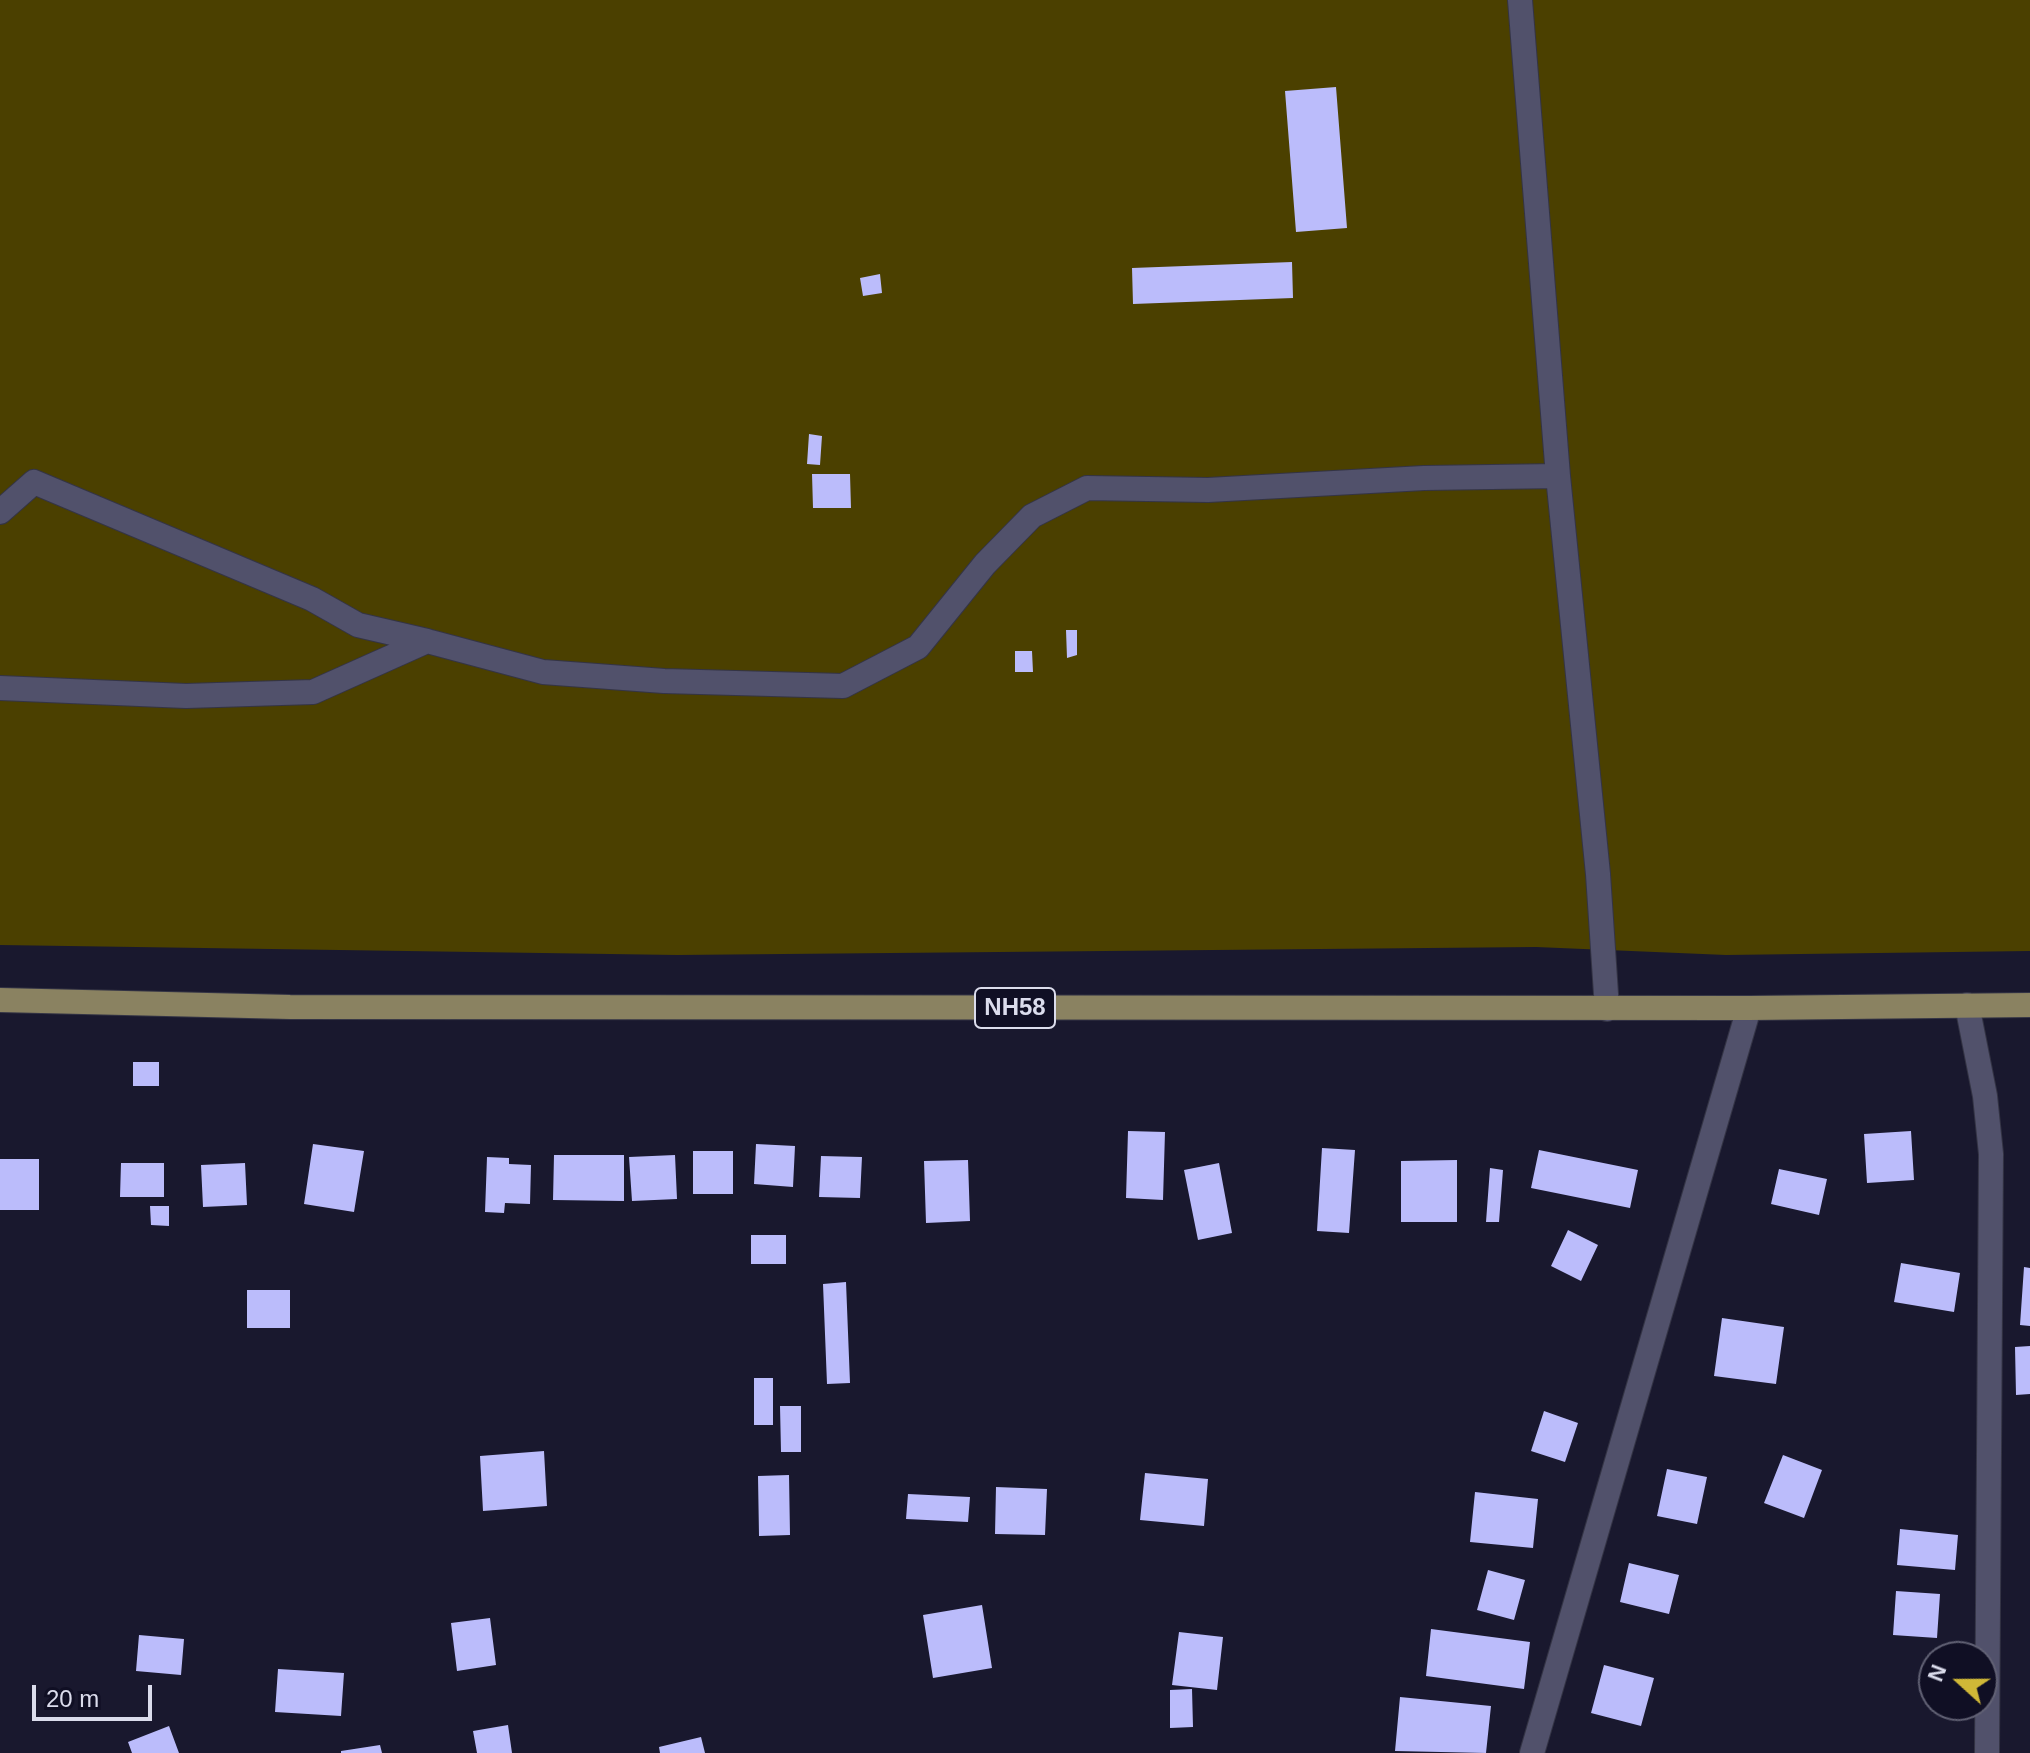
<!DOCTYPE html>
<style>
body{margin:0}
#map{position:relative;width:2030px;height:1753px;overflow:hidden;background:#19182e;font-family:Arial,sans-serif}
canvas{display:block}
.north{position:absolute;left:1918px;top:1641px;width:80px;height:80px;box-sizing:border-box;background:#100f24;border:2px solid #616174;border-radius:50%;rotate:291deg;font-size:22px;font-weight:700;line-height:32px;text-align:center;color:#dbdcec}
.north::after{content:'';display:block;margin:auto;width:28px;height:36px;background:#d0b837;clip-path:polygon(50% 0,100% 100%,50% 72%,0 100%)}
.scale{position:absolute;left:32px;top:1685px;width:120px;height:36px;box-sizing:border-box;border:4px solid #dbdcec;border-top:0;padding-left:10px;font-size:24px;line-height:28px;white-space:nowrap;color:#dbdcec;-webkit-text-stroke:6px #100f24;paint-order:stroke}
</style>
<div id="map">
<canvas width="2030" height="1753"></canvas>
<div class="north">N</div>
<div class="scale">20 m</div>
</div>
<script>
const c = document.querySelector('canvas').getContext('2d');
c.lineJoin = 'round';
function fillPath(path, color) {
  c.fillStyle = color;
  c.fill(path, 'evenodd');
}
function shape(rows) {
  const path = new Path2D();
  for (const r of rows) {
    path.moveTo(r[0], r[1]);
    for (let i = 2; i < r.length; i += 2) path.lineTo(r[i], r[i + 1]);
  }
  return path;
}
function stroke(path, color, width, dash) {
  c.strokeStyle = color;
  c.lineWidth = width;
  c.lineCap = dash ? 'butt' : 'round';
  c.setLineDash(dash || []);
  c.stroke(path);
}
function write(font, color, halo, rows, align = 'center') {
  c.font = font + ' Arial,sans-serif';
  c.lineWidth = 8;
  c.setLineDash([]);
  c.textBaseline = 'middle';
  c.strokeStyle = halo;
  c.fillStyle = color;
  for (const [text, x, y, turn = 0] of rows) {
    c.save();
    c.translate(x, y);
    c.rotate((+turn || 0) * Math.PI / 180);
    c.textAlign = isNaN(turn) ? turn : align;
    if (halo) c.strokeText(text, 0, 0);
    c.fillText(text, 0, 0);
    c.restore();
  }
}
fillPath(shape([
 [0,0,2030,0,2030,951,1726,955,1536,947,677,955,0,945]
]), '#4b4000');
fillPath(shape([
 [1336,87,1347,228,1296,232,1285,91],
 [1292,262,1293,298,1133,304,1132,268],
 [880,274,882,293,863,296,860,278],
 [809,434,822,436,820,465,807,464],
 [812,474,850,474,851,508,813,508],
 [1066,630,1077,630,1077,655,1067,658],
 [1015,651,1032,651,1033,672,1015,672],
 [133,1062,159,1062,159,1086,133,1086],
 [1128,1131,1165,1132,1163,1200,1126,1198],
 [1911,1131,1914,1180,1867,1183,1864,1134],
 [313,1144,364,1151,354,1212,304,1204],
 [756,1144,795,1146,793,1187,754,1184],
 [1322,1148,1355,1150,1349,1233,1317,1231],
 [1539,1150,1638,1170,1630,1208,1531,1188],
 [693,1151,733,1151,733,1194,693,1194],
 [554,1155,624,1155,624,1201,553,1200],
 [675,1155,677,1199,632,1201,629,1157],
 [821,1156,862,1157,860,1198,819,1197],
 [487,1157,509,1158,509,1164,531,1165,530,1204,505,1203,504,1213,485,1212],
 [0,1159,39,1159,39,1210,0,1210],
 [968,1160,970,1221,926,1223,924,1161],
 [1457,1160,1457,1222,1401,1222,1401,1161],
 [121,1163,164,1163,164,1197,120,1197],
 [245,1163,247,1205,203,1207,201,1165],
 [1219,1163,1232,1233,1198,1240,1184,1170],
 [1490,1168,1503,1170,1499,1222,1486,1222],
 [1779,1169,1827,1179,1819,1215,1771,1204],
 [150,1206,169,1206,169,1226,151,1225],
 [1568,1230,1598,1245,1581,1281,1551,1266],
 [751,1235,786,1235,786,1264,751,1264],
 [1901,1263,1960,1273,1954,1312,1894,1302],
 [2024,1267,2030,1268,2030,1326,2020,1325],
 [846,1282,850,1383,827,1384,823,1284],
 [247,1290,290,1290,290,1328,247,1328],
 [1722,1318,1784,1327,1776,1384,1714,1376],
 [2030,1346,2030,1394,2016,1395,2015,1347],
 [754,1378,773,1378,773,1425,754,1425],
 [780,1406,801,1406,801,1452,781,1452],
 [1544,1411,1578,1423,1565,1462,1531,1451],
 [544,1451,547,1506,483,1511,480,1456],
 [1783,1455,1822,1470,1804,1518,1764,1503],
 [1667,1469,1707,1477,1697,1524,1657,1516],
 [1145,1473,1208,1479,1204,1526,1140,1520],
 [789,1475,790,1535,759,1536,758,1476],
 [996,1487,1047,1489,1045,1535,995,1534],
 [1475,1492,1538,1499,1533,1548,1470,1542],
 [908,1494,970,1497,968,1522,906,1519],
 [1900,1529,1958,1535,1955,1570,1897,1565],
 [1629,1563,1679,1575,1669,1614,1620,1602],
 [1488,1570,1525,1580,1514,1620,1477,1610],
 [1896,1591,1940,1594,1937,1638,1893,1635],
 [982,1605,992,1668,933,1678,923,1615],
 [490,1618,496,1665,457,1671,451,1623],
 [1431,1629,1530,1642,1524,1689,1426,1676],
 [1179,1632,1223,1637,1217,1690,1172,1685],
 [139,1635,184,1639,181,1675,136,1671],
 [1604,1665,1654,1678,1641,1726,1591,1713],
 [278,1669,344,1673,341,1716,275,1712],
 [1192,1689,1193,1727,1170,1728,1170,1690],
 [1400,1697,1491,1706,1486,1753,1395,1751],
 [508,1725,512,1753,477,1753,473,1731],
 [169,1726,179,1753,132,1753,128,1742],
 [701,1737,705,1753,660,1753,659,1747],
 [380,1745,382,1753,341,1753,341,1751]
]), '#bbbcfb');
const street = shape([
 [1520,0,1558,476,1598,874,1607,1009],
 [0,512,34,482,312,599,358,625,427,641],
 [0,688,186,696,313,692,427,641,543,672,664,681,843,686,918,647,985,564,1032,516,1087,488,1208,490,1424,478,1558,476],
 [1967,1005,1985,1096,1991,1154,1987,1753],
 [1532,1753,1749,1008]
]);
const primary = shape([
 [0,1000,290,1007,1749,1008,2030,1005]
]);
stroke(street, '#343445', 26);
stroke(primary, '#343445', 26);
stroke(street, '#51516b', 24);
stroke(primary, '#8a8261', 24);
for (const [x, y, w] of [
 [1015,1008,80]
]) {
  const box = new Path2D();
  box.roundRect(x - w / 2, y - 20, w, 40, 6);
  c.fillStyle = '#100f24';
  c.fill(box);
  stroke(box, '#dbdcec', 2);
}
write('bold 24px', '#dbdcec', null, [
 ["NH58",1015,1008]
]);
</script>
